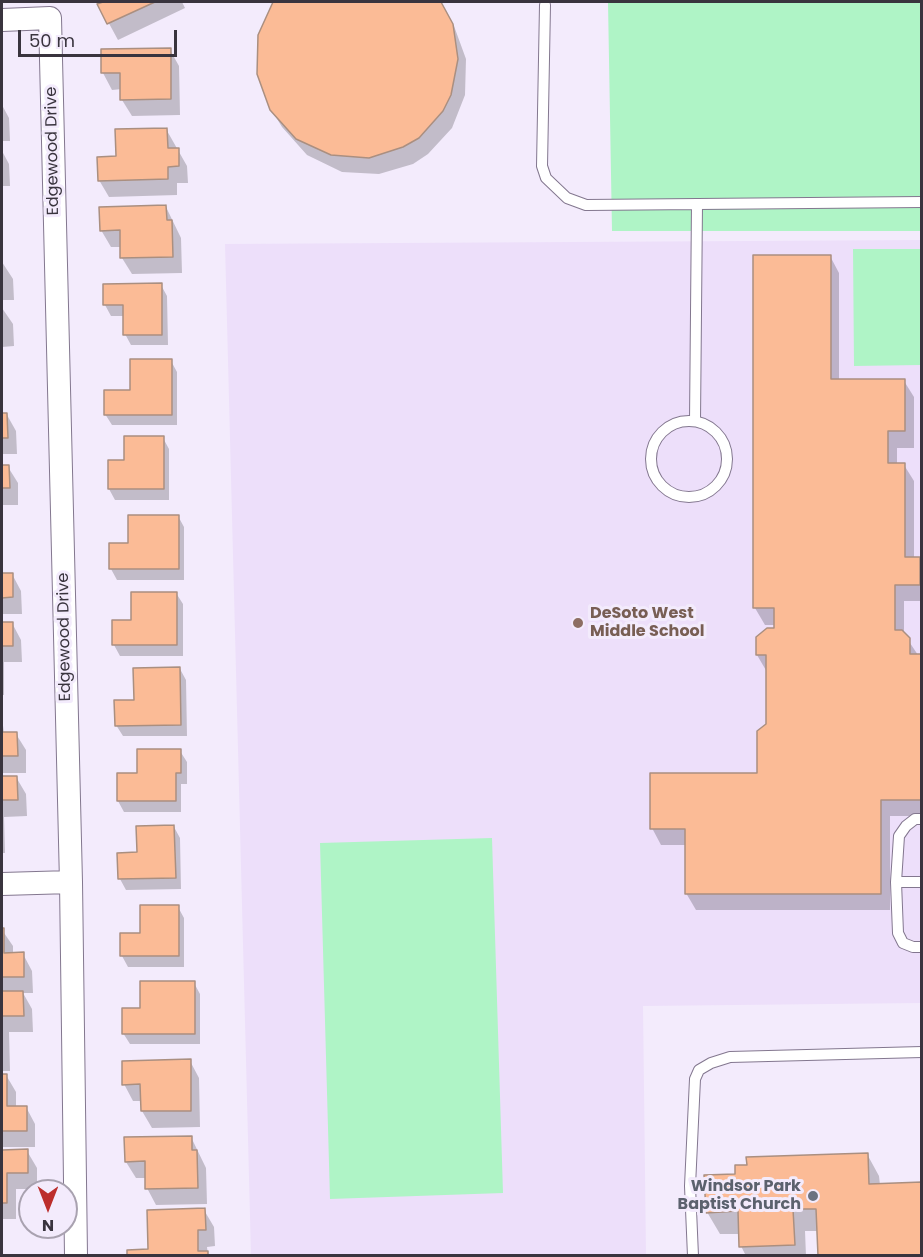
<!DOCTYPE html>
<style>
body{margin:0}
#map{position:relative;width:923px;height:1257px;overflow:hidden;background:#f3ebfc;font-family:Poppins,sans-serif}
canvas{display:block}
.frame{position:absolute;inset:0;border:3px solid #39343e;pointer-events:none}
.north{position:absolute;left:18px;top:1179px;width:60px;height:60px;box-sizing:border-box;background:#f3ebfc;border:2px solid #a9a2b0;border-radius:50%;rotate:180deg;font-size:16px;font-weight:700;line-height:24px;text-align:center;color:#39343e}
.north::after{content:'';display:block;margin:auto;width:21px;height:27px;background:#bc2e2c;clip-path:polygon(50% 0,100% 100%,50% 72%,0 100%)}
.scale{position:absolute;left:18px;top:30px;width:159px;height:27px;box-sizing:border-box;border:3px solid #39343e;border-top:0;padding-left:8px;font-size:18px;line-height:21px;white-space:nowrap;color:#39343e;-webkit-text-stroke:4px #f3ebfc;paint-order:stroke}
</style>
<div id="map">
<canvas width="923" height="1257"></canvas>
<div class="frame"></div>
<div class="north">N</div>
<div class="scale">50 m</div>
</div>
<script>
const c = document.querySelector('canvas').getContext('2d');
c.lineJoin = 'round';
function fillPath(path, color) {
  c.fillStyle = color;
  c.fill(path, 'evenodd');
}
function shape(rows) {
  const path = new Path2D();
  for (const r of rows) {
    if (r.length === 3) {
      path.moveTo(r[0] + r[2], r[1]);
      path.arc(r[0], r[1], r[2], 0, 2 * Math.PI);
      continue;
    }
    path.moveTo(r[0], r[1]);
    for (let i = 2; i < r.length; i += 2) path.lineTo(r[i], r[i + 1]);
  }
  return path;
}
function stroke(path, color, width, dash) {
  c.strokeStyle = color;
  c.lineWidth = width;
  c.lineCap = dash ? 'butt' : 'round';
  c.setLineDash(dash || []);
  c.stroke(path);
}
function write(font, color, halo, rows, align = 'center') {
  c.font = font + ' Poppins,sans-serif';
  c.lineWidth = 6;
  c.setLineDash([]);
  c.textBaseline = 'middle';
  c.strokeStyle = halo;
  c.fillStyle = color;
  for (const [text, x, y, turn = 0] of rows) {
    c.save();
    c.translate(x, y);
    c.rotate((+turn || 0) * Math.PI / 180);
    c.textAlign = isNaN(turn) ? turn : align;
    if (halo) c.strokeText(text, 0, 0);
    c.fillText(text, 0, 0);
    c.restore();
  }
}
fillPath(shape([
 [921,240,921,1003,643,1006,646,1255,251,1255,225,244]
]), '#eddffa');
fillPath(shape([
 [608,2,921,2,921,231,612,231],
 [853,249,921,249,921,365,854,366],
 [492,838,503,1193,330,1199,320,843]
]), '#aff4c6');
fillPath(shape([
 [106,2,182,2,185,8,118,40,99,5],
 [275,2,439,2,454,26,466,59,465,95,452,128,428,154,413,164,379,174,342,172,307,155,282,127,271,109,260,35],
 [170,50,179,66,180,115,132,116,122,100,122,89,112,90,103,73],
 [2,105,9,118,10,141,2,141],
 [166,129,187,166,188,183,177,183,177,195,109,197,99,180,117,158],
 [2,151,9,164,10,186,2,186],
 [166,207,181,238,182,273,132,274,122,258,122,247,111,247,101,230],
 [830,256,839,273,839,381,904,381,914,397,914,448,897,448,897,465,904,465,914,481,914,559,919,559,922,564,922,601,904,601,904,634,918,655,922,655,922,816,890,816,890,910,696,910,686,893,686,845,661,845,652,828,758,774,768,724,767,672,757,655,776,629,776,625,765,625,755,608],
 [2,262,13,279,14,300,2,300],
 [105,285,161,285,167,296,168,345,131,345,125,334,125,316,111,316,105,305],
 [2,308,13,324,14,346,2,347],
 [171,361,177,372,177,425,112,425,105,414],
 [2,415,7,415,16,431,17,454,2,454],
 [163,438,169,449,169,500,115,500,109,489,126,461],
 [2,467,8,467,18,483,18,505,2,505],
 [178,516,184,527,184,580,117,580,111,569,129,544],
 [2,562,2,574,12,574,21,591,22,614,2,614],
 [176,593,183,604,183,656,120,656,114,645,133,621],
 [2,623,12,623,21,640,22,662,4,662,4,695,2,695],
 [180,669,186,680,187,736,123,736,116,725,135,702],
 [2,717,4,734,16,734,26,750,26,773,2,773],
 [180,751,187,762,187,784,181,784,181,812,124,812,118,801,138,775],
 [16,777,26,794,27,816,4,817,5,853,2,853,2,778],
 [174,827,180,838,181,889,126,890,120,879,138,854],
 [178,907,184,918,184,967,128,967,122,956,142,934],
 [2,930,13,946,13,954,23,954,32,971,33,993,23,993,32,1009,33,1032,9,1032,10,1071,2,1071],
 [194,983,200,994,200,1044,130,1044,123,1033,142,1010],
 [190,1061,199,1078,200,1127,152,1128,142,1111,142,1101,133,1101,124,1084],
 [2,1075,6,1075,16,1092,16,1107,26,1107,35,1124,35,1147,2,1147],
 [191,1137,206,1168,207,1204,156,1205,147,1188,146,1178,136,1178,126,1162],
 [2,1151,27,1151,37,1168,37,1189,16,1189,16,1219,2,1219],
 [867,1154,879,1176,880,1185,818,1231,805,1231,806,1256,746,1256,741,1246,740,1234,720,1234,707,1212,736,1176],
 [204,1210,214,1227,215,1246,207,1247,208,1256,129,1256,149,1251]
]), '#0003');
const building = shape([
 [103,2,155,2,107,24,97,4,103,2],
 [273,2,441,2,453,24,458,59,451,95,443,111,419,138,403,147,369,158,331,155,296,139,270,110,257,74,258,35,273,2],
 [171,48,171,99,120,100,120,73,101,73,101,49,171,48],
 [167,128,168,148,179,148,179,166,168,167,168,179,98,181,97,157,116,156,115,129,167,128],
 [166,205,167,220,172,220,173,257,120,258,120,230,100,231,99,207,166,205],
 [753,255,831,255,831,379,905,379,905,431,888,431,888,463,905,463,905,557,920,557,920,585,895,585,895,630,902,630,910,638,910,654,922,654,922,800,881,800,881,894,685,894,685,829,650,829,650,773,757,773,757,731,766,724,766,655,756,655,756,637,767,628,774,628,774,608,753,608,753,255],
 [162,283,162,335,123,335,123,305,103,305,103,284,162,283],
 [130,359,172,359,172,415,104,415,104,390,130,390,130,359],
 [2,413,7,413,8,438,2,438,2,413],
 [124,436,164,436,164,489,108,489,108,460,124,460,124,436],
 [2,465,9,465,10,488,2,488,2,465],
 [128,515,179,515,179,569,109,569,109,543,128,543,128,515],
 [2,573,13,573,13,597,2,598,2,573],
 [131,592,177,592,177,645,112,645,112,620,131,620,131,592],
 [2,622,13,622,13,646,2,646,2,622],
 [180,667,181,725,115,726,114,700,134,700,133,668,180,667],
 [2,732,17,732,18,756,2,756,2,732],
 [137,749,181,749,181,773,176,773,176,801,117,801,117,773,137,773,137,749],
 [2,776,17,776,18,800,2,800,2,776],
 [174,825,176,878,118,879,117,853,137,852,136,826,174,825],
 [140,905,179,905,179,956,120,956,120,933,140,933,140,905],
 [2,928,4,928,4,953,24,952,24,977,2,977,2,928],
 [140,981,195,981,195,1034,122,1034,122,1008,140,1008,140,981],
 [2,991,23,991,24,1016,2,1016,2,991],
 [191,1059,191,1111,141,1111,140,1084,122,1085,122,1061,191,1059],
 [2,1074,7,1074,7,1106,27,1106,27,1131,2,1131,2,1074],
 [192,1136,192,1150,197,1150,198,1188,145,1189,145,1161,125,1162,124,1137,192,1136],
 [28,1149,28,1173,7,1173,7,1203,2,1203,2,1150,28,1149],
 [868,1153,869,1184,922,1182,922,1256,818,1256,816,1209,793,1209,795,1245,739,1247,738,1211,706,1213,704,1175,735,1174,735,1165,747,1165,746,1157,868,1153],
 [205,1208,206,1230,198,1230,198,1251,208,1251,208,1256,127,1256,127,1250,148,1249,147,1210,205,1208]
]);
fillPath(building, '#fbbb96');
stroke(building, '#aa8f80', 1.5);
const lane = shape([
 [545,5,542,166,546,178,567,198,586,205,922,202],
 [689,459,38],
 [695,421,697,204],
 [922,819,915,819,906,826,899,836,896,882,898,933,903,943,913,947,922,947],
 [896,882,922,882],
 [693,1256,690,1186,695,1079,699,1070,711,1063,730,1057,922,1052]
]);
const street = shape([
 [2,20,50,18,71,882,76,1256],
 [2,884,71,882]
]);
stroke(lane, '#83778f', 12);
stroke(street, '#83778f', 24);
stroke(lane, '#fff', 10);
stroke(street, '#fff', 22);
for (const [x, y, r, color] of [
 [578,623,6,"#8d6e63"],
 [813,1196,6,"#6b7280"]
]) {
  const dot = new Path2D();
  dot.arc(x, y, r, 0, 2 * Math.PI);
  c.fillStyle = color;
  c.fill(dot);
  stroke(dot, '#f3ebfc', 2);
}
write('16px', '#39343e', '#f3ebfc', [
 ["Edgewood Drive",53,151,-91],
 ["Edgewood Drive",65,637,-91]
]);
write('bold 16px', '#785e54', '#f3ebfc', [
 ["DeSoto West",590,614],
 ["Middle School",590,632]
], 'left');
write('bold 16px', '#5b616d', '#f3ebfc', [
 ["Windsor Park",801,1187],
 ["Baptist Church",801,1205]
], 'right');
</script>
